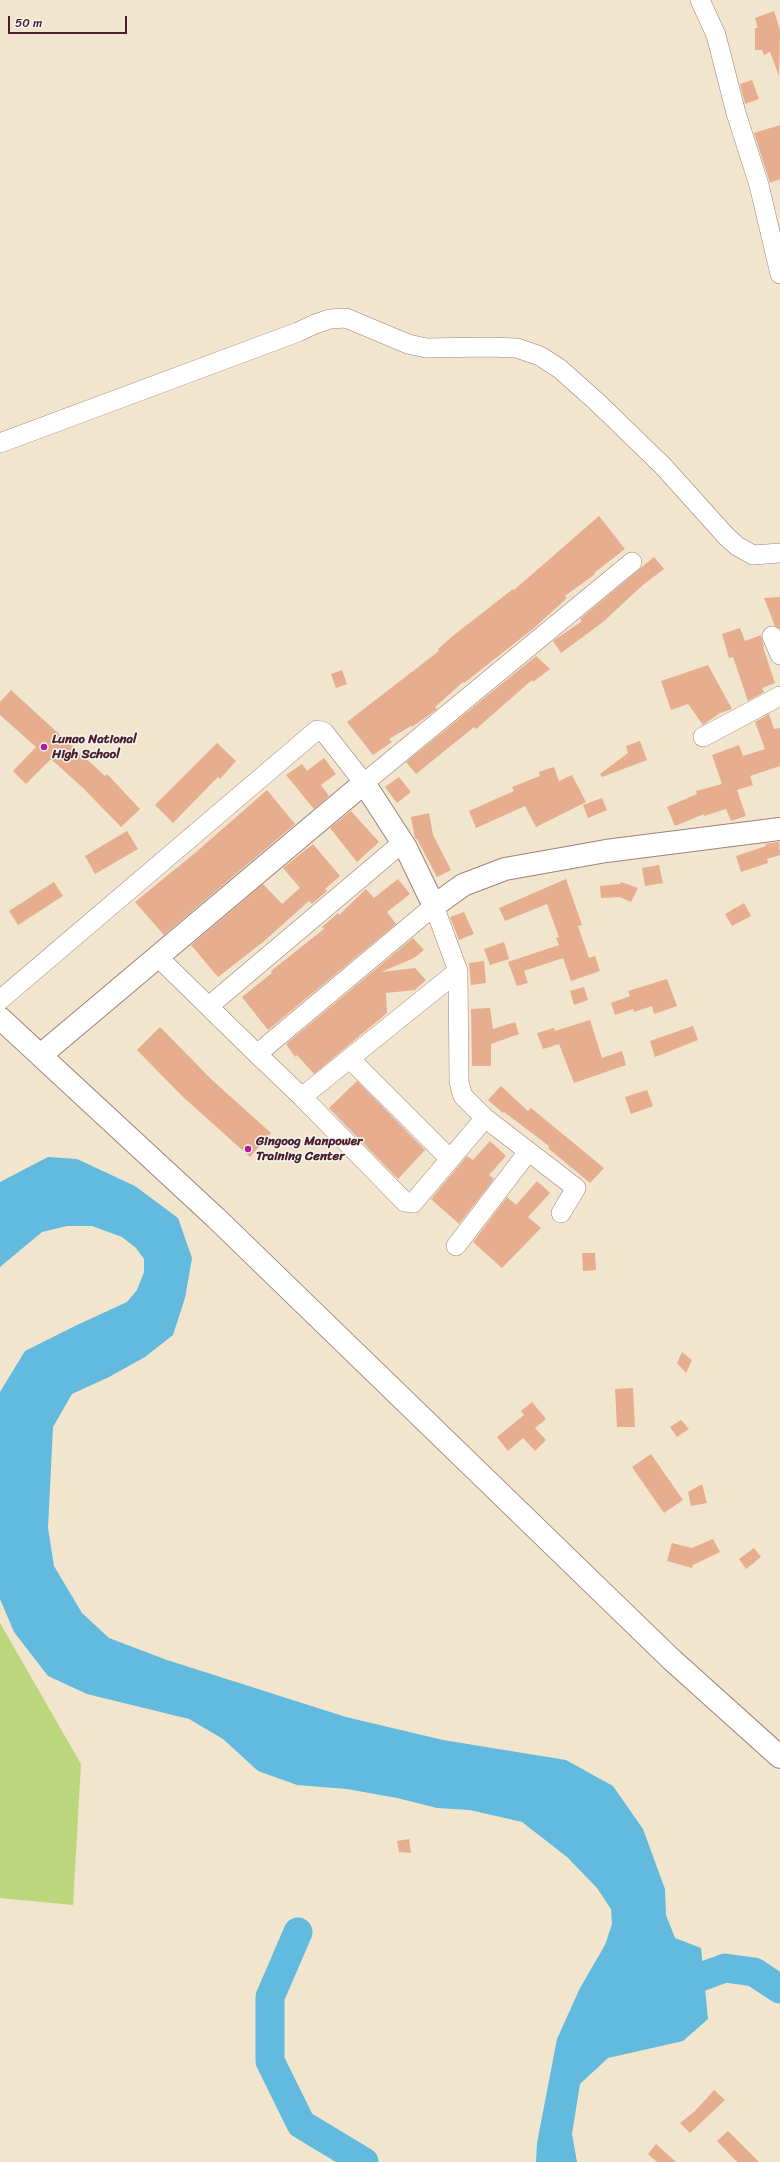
<!DOCTYPE html>
<style>
body{margin:0}
#map{position:relative;width:780px;height:2162px;overflow:hidden;background:#f1e5cd;font-family:Sriracha,sans-serif}
canvas{display:block}
.scale{position:absolute;left:8px;top:16px;width:119px;height:18px;box-sizing:border-box;border:2px solid #4a1f2b;border-top:0;padding-left:5px;font-size:12px;line-height:14px;white-space:nowrap;color:#4a1f2b;-webkit-text-stroke:3px #f6f6f2;paint-order:stroke}
</style>
<div id="map">
<canvas width="780" height="2162"></canvas>
<div class="scale">50 m</div>
</div>
<script>
const c = document.querySelector('canvas').getContext('2d');
c.lineJoin = 'round';
function fillPath(path, color) {
  c.fillStyle = color;
  c.fill(path, 'evenodd');
}
function shape(rows) {
  const path = new Path2D();
  for (const r of rows) {
    path.moveTo(r[0], r[1]);
    for (let i = 2; i < r.length; i += 2) path.lineTo(r[i], r[i + 1]);
  }
  return path;
}
function stroke(path, color, width, dash) {
  c.strokeStyle = color;
  c.lineWidth = width;
  c.lineCap = dash ? 'butt' : 'round';
  c.setLineDash(dash || []);
  c.stroke(path);
}
function write(font, color, halo, rows, align = 'center') {
  c.font = font + ' Sriracha,sans-serif';
  c.lineWidth = 3;
  c.setLineDash([]);
  c.textBaseline = 'middle';
  c.strokeStyle = halo;
  c.fillStyle = color;
  for (const [text, x, y, turn = 0] of rows) {
    c.save();
    c.translate(x, y);
    c.rotate((+turn || 0) * Math.PI / 180);
    c.textAlign = isNaN(turn) ? turn : align;
    if (halo) c.strokeText(text, 0, 0);
    c.fillText(text, 0, 0);
    c.restore();
  }
}
fillPath(shape([
 [0,1623,81,1764,73,1905,0,1898]
]), '#bbd67c');
fillPath(shape([
 [48,1157,77,1159,135,1186,178,1218,192,1258,185,1298,173,1335,145,1357,109,1377,72,1394,53,1427,48,1528,54,1566,82,1613,109,1638,167,1660,346,1717,443,1740,566,1760,613,1786,643,1829,665,1889,666,1915,675,1938,701,1948,708,2019,683,2041,608,2058,580,2084,572,2134,577,2162,536,2162,537,2143,557,2039,580,1988,605,1945,612,1924,611,1909,597,1888,567,1857,522,1822,470,1810,437,1808,397,1798,347,1789,297,1785,258,1771,223,1739,189,1719,87,1694,48,1676,14,1632,0,1599,0,1392,25,1351,77,1325,127,1302,137,1290,144,1272,144,1259,136,1248,122,1237,92,1226,67,1226,42,1232,0,1267,0,1182]
]), '#62badf');
stroke(shape([
 [298,1932,270,1997,270,2061,301,2124,364,2162],
 [665,1990,725,1968,754,1972,780,1989]
]), '#62badf', 29);
fillPath(shape([
 [774,11,780,30,779,76,770,52,764,55,762,50,755,50,755,28,758,28,755,18],
 [752,80,759,99,745,104,740,84],
 [780,125,780,179,770,183,754,133],
 [599,516,625,549,594,573,595,574,565,596,567,598,534,628,464,683,463,682,435,707,437,709,429,715,412,727,411,726,389,739,392,742,373,755,347,722,439,651,438,649,454,635,513,589,514,590],
 [654,557,664,569,644,584,603,622,561,653,553,641,582,621,580,619],
 [780,597,780,629,775,626,764,598],
 [740,628,745,641,761,635,764,647,763,647,775,683,762,688,764,692,748,701,733,657,729,658,722,634],
 [536,656,550,669,533,682,532,680,476,729,474,727,416,774,406,762],
 [708,665,732,709,720,713,703,725,688,704,671,710,661,681],
 [342,670,347,684,336,688,331,674],
 [11,690,105,776,107,774,140,809,121,827,83,788,52,760,50,760,26,784,13,771,36,747,0,715,0,702],
 [769,714,774,729,780,728,780,766,750,776,753,785,737,790,746,816,731,821,726,809,704,816,704,814,675,826,667,807,697,794,696,791,722,784,712,755,739,745,743,756,765,749,755,722],
 [640,741,647,760,602,777,600,774,628,753,626,746],
 [217,743,236,761,220,779,218,777,173,823,155,805],
 [324,758,336,774,321,785,329,796,314,809,286,775,302,764,307,771],
 [554,767,559,781,572,775,586,802,536,827,525,806,476,828,469,811,514,791,512,787,540,776,539,772],
 [399,777,411,792,397,803,385,787],
 [267,790,295,824,164,935,135,902,195,853],
 [602,798,607,810,588,818,583,805],
 [351,811,379,842,357,862,330,828],
 [429,813,433,835,451,870,437,877,417,839,415,839,411,817],
 [127,831,138,849,95,874,85,856],
 [779,842,780,855,767,859,768,863,741,872,736,856,766,846,765,844],
 [313,844,340,876,325,889,327,891,312,904,309,901,263,942,218,977,191,945,263,884,282,904,300,888,283,868],
 [659,865,663,883,645,886,642,868],
 [398,879,410,894,387,912,396,924,268,1030,242,997,272,973,271,971,324,929,322,927,338,913,339,915,366,889,374,898],
 [566,879,582,925,578,926,589,958,595,956,600,971,571,981,563,958,524,971,528,983,517,986,508,962,559,945,556,938,559,937,547,904,505,921,499,908],
 [54,882,63,896,18,925,9,911],
 [621,882,638,888,631,902,620,897,601,898,600,886,620,884],
 [744,903,751,916,732,926,725,914],
 [464,912,474,934,459,940,450,917],
 [413,938,424,950,414,958,381,972,415,968,426,980,415,990,386,993,387,1013,314,1074,297,1055,295,1057,286,1044],
 [504,942,509,959,490,965,484,949],
 [484,961,486,983,471,985,469,963],
 [667,979,677,1006,654,1014,652,1006,634,1012,633,1009,615,1015,611,1003,630,996,628,991],
 [584,987,588,1000,574,1005,570,991],
 [490,1008,493,1029,515,1022,519,1034,491,1044,491,1066,472,1066,471,1009],
 [590,1020,602,1058,622,1051,626,1065,574,1083,559,1044,543,1049,537,1033,554,1028,555,1031],
 [693,1026,698,1040,655,1057,650,1041],
 [160,1027,212,1080,271,1133,250,1157,182,1096,137,1050],
 [357,1081,425,1150,398,1179,329,1108],
 [501,1086,528,1111,531,1108,604,1168,590,1183,548,1148,549,1146,504,1112,503,1113,488,1100],
 [647,1090,653,1106,631,1114,625,1097],
 [490,1141,506,1156,489,1175,494,1179,459,1224,431,1199,467,1156,473,1160],
 [537,1181,550,1193,528,1217,541,1228,502,1268,473,1242,507,1197,516,1205],
 [582,1253,595,1253,596,1270,583,1271],
 [682,1352,692,1360,686,1373,677,1363],
 [633,1388,635,1427,617,1427,615,1389],
 [532,1402,546,1419,535,1428,546,1440,535,1451,523,1438,508,1451,497,1437,524,1415,521,1411],
 [681,1420,689,1429,677,1437,670,1427],
 [651,1454,683,1500,664,1513,632,1467],
 [702,1484,707,1503,691,1506,688,1492],
 [713,1539,720,1552,693,1565,692,1568,667,1561,672,1543,692,1548],
 [754,1548,761,1557,746,1569,739,1559],
 [409,1839,411,1853,399,1852,397,1841],
 [714,2090,725,2100,690,2133,680,2123,695,2111],
 [728,2131,759,2162,737,2162,717,2141],
 [656,2144,676,2162,657,2162,648,2154]
]), '#e6ad8e');
const street = shape([
 [700,0,716,35,736,113,759,185,780,274],
 [0,443,298,332,315,324,330,319,346,318,408,344,426,348,487,347,517,348,540,356,560,369,597,402,663,466,726,536,737,546,753,555,780,553],
 [772,636,780,655],
 [703,737,780,696],
 [158,957,257,1054,302,1097,405,1202,413,1203,485,1118,463,1096,461,1090,459,1081,458,971,434,906,257,1054],
 [0,1000,317,730,324,732,364,783,632,562],
 [209,1006,402,843],
 [350,1059,450,1159],
 [302,1097,458,971],
 [485,1118,576,1188,561,1213],
 [456,1246,528,1152]
]);
const secondary = shape([
 [0,1018,216,1218,671,1659,780,1757],
 [42,1054,364,783,406,848,434,906,463,885,505,869,606,851,780,829]
]);
stroke(street, '#9e827c', 20);
stroke(secondary, '#9e827c', 24);
stroke(street, '#fff', 19);
stroke(secondary, '#fff', 22);
for (const [x, y, r, color] of [
 [44,747,4,"#b5179e"],
 [248,1149,4,"#b5179e"]
]) {
  const dot = new Path2D();
  dot.arc(x, y, r, 0, 2 * Math.PI);
  c.fillStyle = color;
  c.fill(dot);
  stroke(dot, '#f6f6f2', 1.5);
}
write('bold 13px', '#4a1f2b', '#f6f6f2', [
 ["Lunao National",52,740],
 ["High School",52,755],
 ["Gingoog Manpower",256,1142],
 ["Training Center",256,1157]
], 'left');
</script>
